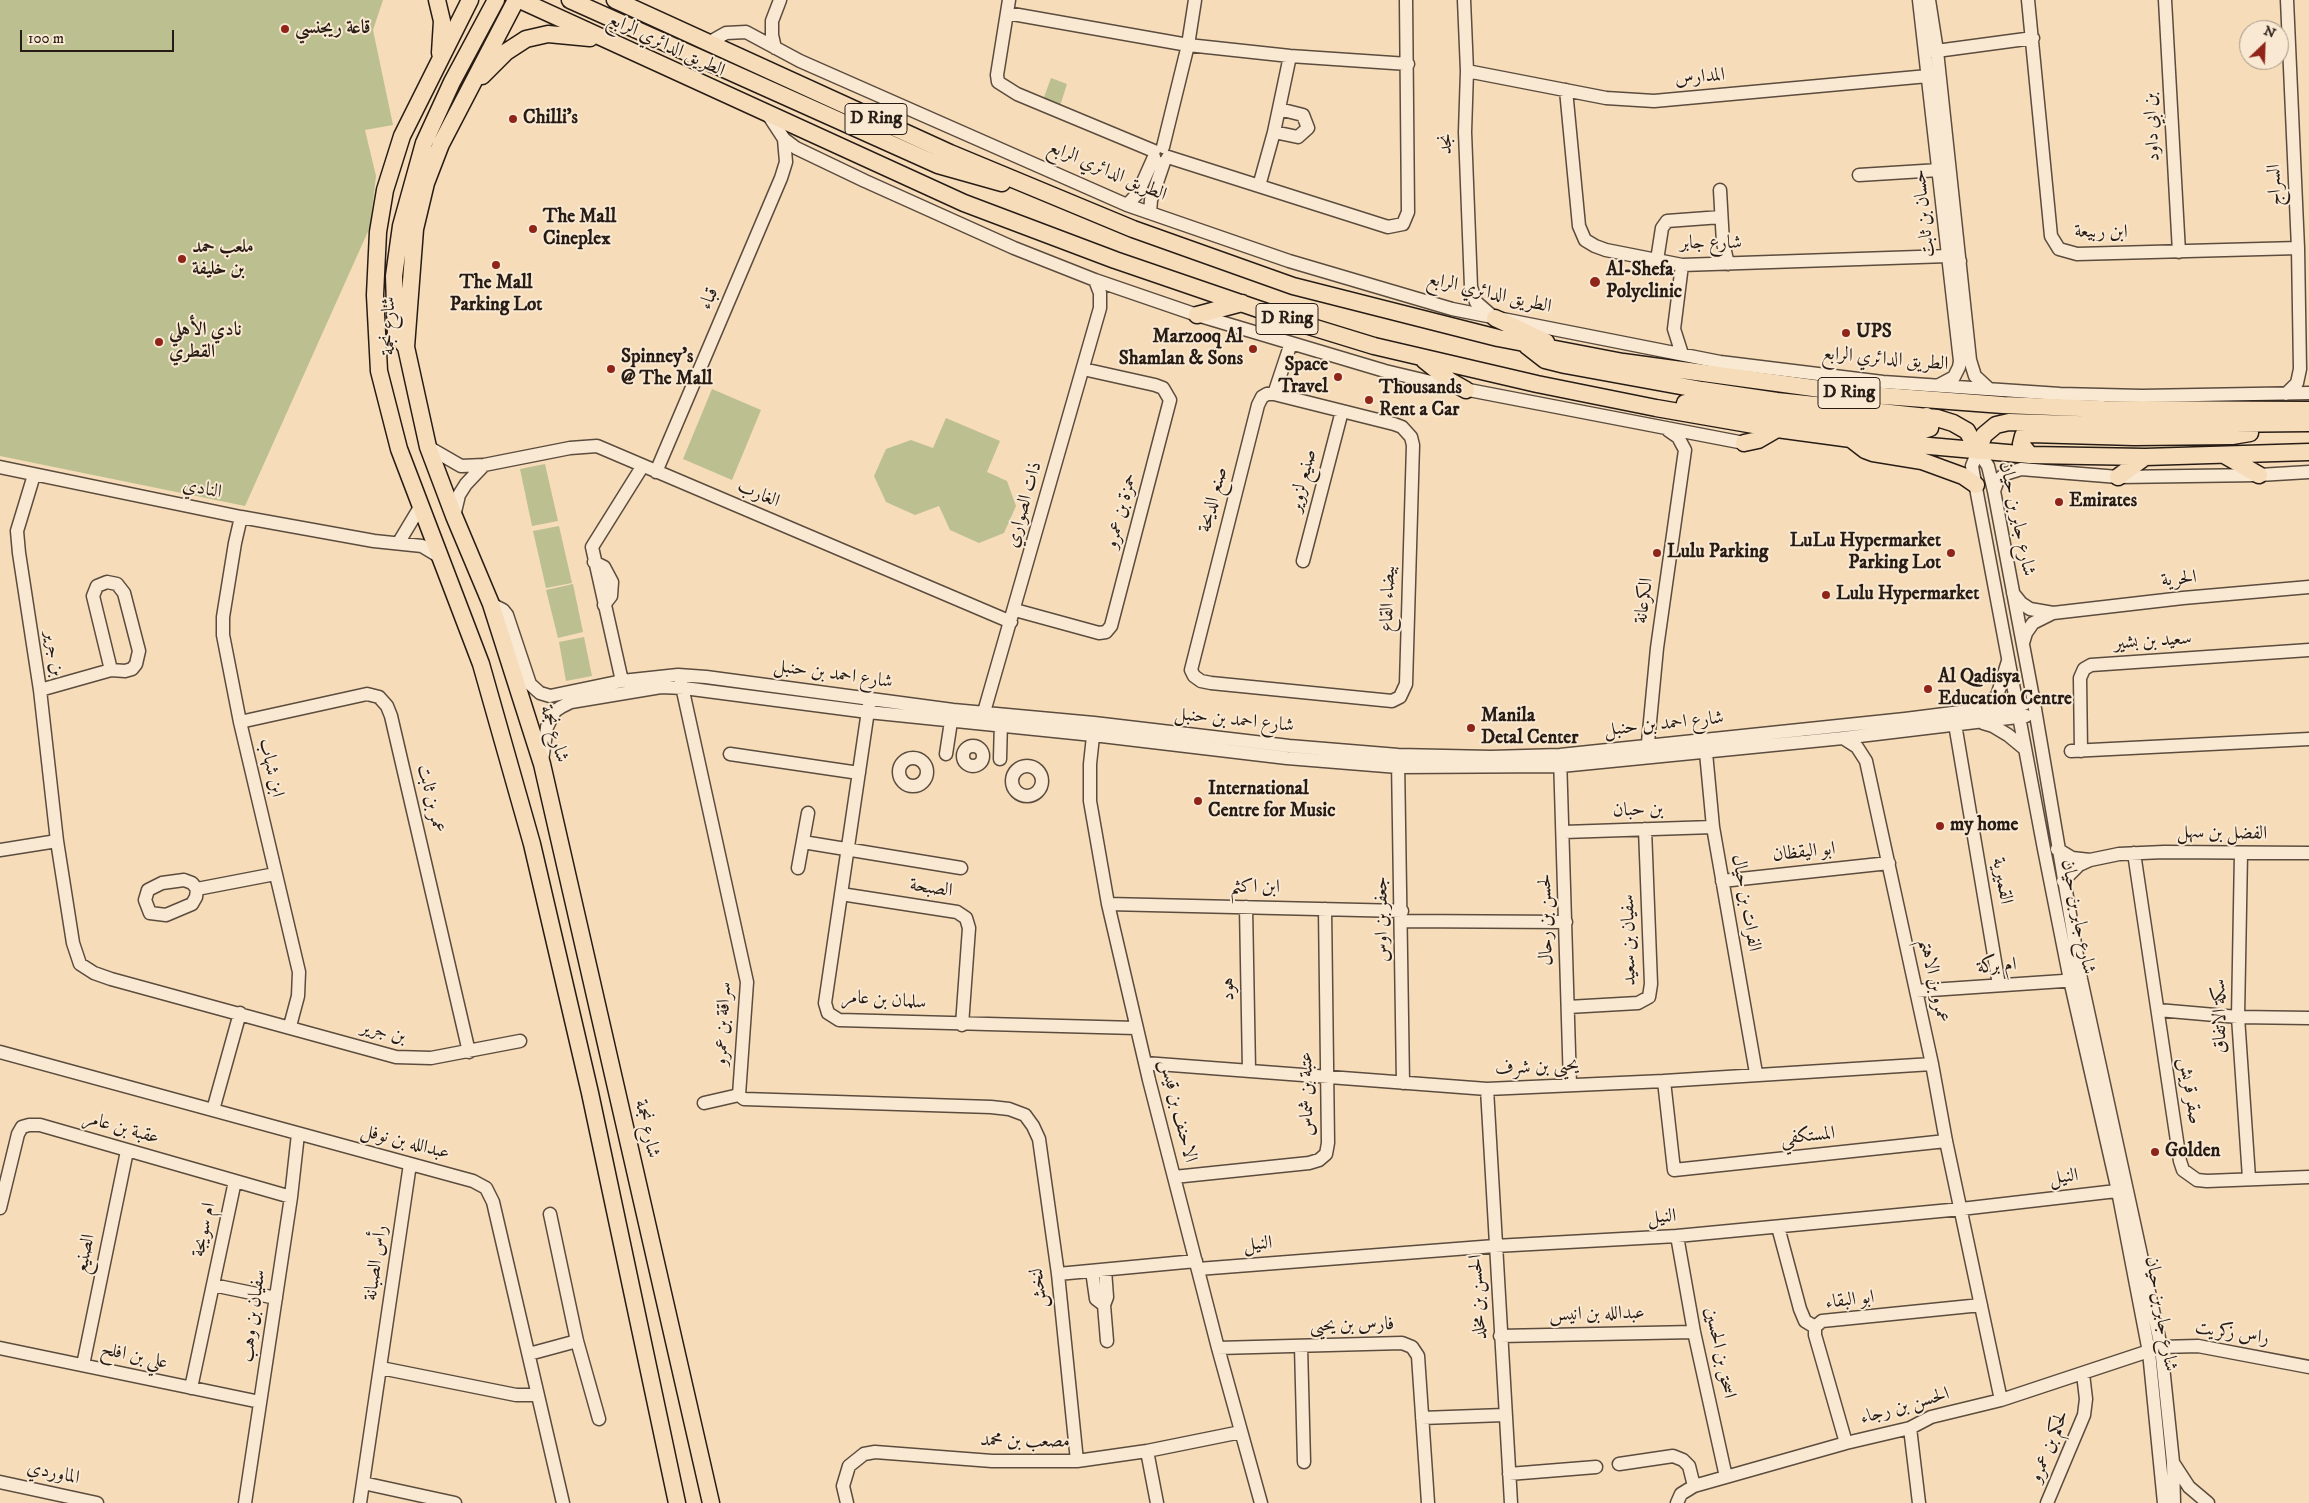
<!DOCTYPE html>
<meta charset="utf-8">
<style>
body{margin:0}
#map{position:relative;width:2309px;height:1503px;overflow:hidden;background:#f6dcb9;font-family:"IM FELL DW Pica",serif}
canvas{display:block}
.north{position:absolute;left:2239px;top:20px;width:50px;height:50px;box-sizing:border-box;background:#f9e8d2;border:1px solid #a59686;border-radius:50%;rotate:24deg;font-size:14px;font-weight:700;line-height:20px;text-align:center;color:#271c15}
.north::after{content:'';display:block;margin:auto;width:18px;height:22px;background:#8f2418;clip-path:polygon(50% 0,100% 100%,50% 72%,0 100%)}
.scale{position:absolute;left:20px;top:30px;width:154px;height:22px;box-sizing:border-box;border:2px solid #271c15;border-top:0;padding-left:6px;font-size:15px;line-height:18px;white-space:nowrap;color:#271c15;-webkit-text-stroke:4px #f9e8d2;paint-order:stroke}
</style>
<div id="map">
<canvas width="2309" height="1503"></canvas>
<div class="north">N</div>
<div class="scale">100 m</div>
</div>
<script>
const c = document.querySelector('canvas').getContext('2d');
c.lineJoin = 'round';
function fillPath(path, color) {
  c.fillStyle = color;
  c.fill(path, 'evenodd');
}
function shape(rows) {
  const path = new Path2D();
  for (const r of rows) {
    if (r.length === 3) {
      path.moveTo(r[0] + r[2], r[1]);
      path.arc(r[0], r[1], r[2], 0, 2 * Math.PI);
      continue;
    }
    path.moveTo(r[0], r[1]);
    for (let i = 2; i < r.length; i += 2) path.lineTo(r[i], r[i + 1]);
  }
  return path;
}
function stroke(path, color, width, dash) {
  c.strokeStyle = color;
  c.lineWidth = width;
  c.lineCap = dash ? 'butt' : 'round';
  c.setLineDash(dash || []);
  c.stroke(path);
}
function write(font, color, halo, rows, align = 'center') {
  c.font = font + ' "IM FELL DW Pica",Amiri,serif';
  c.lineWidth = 4;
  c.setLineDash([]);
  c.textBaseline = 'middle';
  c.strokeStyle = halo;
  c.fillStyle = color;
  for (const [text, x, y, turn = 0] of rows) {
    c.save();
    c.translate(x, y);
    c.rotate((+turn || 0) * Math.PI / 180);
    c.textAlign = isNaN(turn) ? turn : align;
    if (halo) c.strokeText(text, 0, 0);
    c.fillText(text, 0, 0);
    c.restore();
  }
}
fillPath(shape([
 [0,0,383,0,373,30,393,125,365,130,376,176,370,227,245,506,0,456],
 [1051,78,1067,84,1060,106,1043,100],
 [712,389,761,410,732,480,683,459],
 [946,418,1000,441,987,472,1007,481,1016,506,1004,533,979,543,950,530,939,506,915,515,886,502,874,476,886,449,911,440,933,448],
 [545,464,558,521,532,526,520,469],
 [559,526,572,583,546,588,533,531],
 [573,584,583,632,558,638,546,590],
 [584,637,592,676,566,681,559,642]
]), '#bcc090');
const minor = shape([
 [1009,0,997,75,998,82,1017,94,1154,151],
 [1464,0,1467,71,1465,132,1471,287,1476,302,1492,316],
 [1919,0,1960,361,1959,367,1954,377,1939,385],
 [1929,0,1937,51,1970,360,1975,376,1988,388],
 [2028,0,2051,236,2059,249,2077,254,2298,248],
 [2165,0,2179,252],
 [1007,13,1188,45,1290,56,1408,64],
 [710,42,726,33,746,32,800,61,1127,205,1289,261,1452,309,1720,362,1883,382,2060,394,2142,396,2309,393],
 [775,48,772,35,772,21,780,0],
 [1929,52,2033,38],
 [1467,71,1606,98,1654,101,1939,75],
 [1566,90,1579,226,1585,240,1595,246,1606,250,1682,265,1948,256,1960,261],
 [769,116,784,139,796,148,865,181,1014,248,1095,280,1197,315,1385,371,1448,386,1744,443],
 [1274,132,1298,137,1308,128,1303,115,1279,109],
 [1163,147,1188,45,1195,0],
 [1168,157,1388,227,1403,224,1408,212,1406,0],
 [1859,175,1939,170,1946,172],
 [1259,186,1274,132,1290,56],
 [1720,190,1723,243,1728,264],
 [1127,205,1138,193,1154,157],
 [1150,213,1151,200,1164,162],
 [1657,260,1662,228,1667,221,1721,217],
 [1682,265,1674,329,1682,354],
 [1267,394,1274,394,1394,424,1402,427,1411,437,1413,445,1406,684,1400,697,1392,701,1211,683,1201,681,1194,676,1191,670,1258,405,1262,397,1267,394],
 [1274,394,1291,343],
 [2286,394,2297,383,2300,369,2298,248,2287,0],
 [428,447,461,466,484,465,570,448,597,446,1011,622],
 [0,467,241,517,374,541,422,546,442,558],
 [656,472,781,178,786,162,784,139],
 [34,475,17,531,19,553,40,690,57,841,73,943,80,964,94,973,111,979,396,1057,431,1058,520,1041],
 [1994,491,1998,480,2005,474,2021,469,2118,477,2259,475,2309,472],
 [454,516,459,495,466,484,484,465],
 [241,517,235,543,223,617,223,635,240,722,299,972,298,996,290,1026],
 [399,542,420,507],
 [1303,561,1342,411],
 [594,562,604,567,612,582,611,596,604,605],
 [2013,593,2021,603,2030,609,2053,613,2183,598,2309,587],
 [491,604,503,610,507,615,530,684,540,693,550,696,622,681,678,675,706,677,953,710,1094,723,1289,746,1398,755,1491,757,1560,755,1905,719,2024,704],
 [1015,610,1099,633,1106,632,1111,626,1170,400,1163,388,1155,385,1083,369],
 [2023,643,2026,633,2033,623,2053,613],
 [622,681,592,547,642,467],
 [681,682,747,982,739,1095,744,1099,991,1107,1009,1109,1025,1115,1033,1126,1039,1139,1058,1274,1077,1461],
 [40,690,111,670,125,671,132,669,136,664,139,651,124,593,117,584,107,582,97,586,93,596,111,670],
 [869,704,825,1003,828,1013,839,1020,1136,1028],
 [1980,708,1997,696,2008,661],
 [984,712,1100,308,1100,293,1095,280],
 [240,722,367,694,379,697,387,706,391,716,469,1052],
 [1983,723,1993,726,2008,735,2025,749],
 [1955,724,1999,985],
 [1094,727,1090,764,1090,801,1108,904,1149,1080,1218,1348,1261,1503],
 [1843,738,1857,747,1866,761,1932,1064,1946,1141,2001,1400],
 [1705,742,1713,827,1756,1073],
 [973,756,10],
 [2071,751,2309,739],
 [2081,751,2080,678,2084,669,2091,665,2309,650],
 [1647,753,1657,648,1685,450,1678,437,1668,430],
 [730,754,859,773],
 [946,754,952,715],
 [1560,757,1570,1085],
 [913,772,14],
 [1000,759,1001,720],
 [1398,760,1403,1083],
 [542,761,547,727,555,711,561,707,571,702,661,687,684,688,868,712,1093,735,1287,758,1398,767,1561,766,1843,738,2026,716],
 [1027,781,15],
 [1564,832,1713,827],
 [803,842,961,868],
 [2057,849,2072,858,2090,860],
 [0,850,57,841],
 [2134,853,2180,1161,2183,1170,2197,1180,2207,1181,2309,1177],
 [2241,853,2238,1017,2249,1178],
 [798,868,808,813],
 [184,880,192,883,197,889,196,897,192,904,166,915,150,913,145,900,148,890,162,883,184,880],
 [1722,881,1889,863],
 [2063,881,2079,865,2090,860,2119,854,2164,852,2309,853],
 [197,889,275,874],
 [841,894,957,912,966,918,969,928,962,1025],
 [1108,904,1402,911],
 [1246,907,1249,1070],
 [1402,921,1566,922],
 [1916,991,2078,980],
 [1568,1007,1638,1003,1649,997,1651,984,1645,829],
 [2158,1010,2238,1017,2309,1018],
 [0,1052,473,1181,486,1188,493,1202,563,1503],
 [1145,1063,1487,1089,1664,1081,1932,1064],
 [1664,1081,1674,1170,1946,1141],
 [1487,1089,1511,1503],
 [704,1103,739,1095],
 [213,1110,240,1013],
 [1174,1177,1309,1163,1319,1160,1326,1154,1328,1143,1325,909],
 [0,1208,18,1134,22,1127,29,1125,40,1125,291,1197],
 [550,1214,577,1341,599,1419],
 [1778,1227,1800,1309,1805,1321,1815,1327],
 [1677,1236,1694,1332,1726,1477],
 [1198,1269,1495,1246,1677,1236,1961,1209,2125,1190],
 [1105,1270,1107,1297,1104,1305,1107,1341],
 [1092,1271,1096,1299,1104,1305],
 [1058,1274,1196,1261],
 [213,1285,276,1298],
 [1500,1336,1694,1332],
 [1301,1346,1304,1462],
 [0,1348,260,1402],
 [1218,1348,1402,1343,1412,1347,1418,1356,1428,1503],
 [529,1354,577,1341],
 [83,1365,127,1151],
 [381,1368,516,1395,538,1395],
 [191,1388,235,1181],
 [1422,1418,1504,1415],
 [1910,1428,1919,1503],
 [1846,1443,1815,1335,1815,1327,1822,1321,1981,1305],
 [1147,1451,1157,1503],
 [1619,1464,1673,1456,1683,1460,1689,1466,1694,1486],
 [2174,1464,2189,1487,2208,1503],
 [1509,1474,1596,1467],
 [0,1482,97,1503],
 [363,1483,455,1503],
 [245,1503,291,1197,298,1134],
 [360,1503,410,1164],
 [847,1503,843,1486,849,1466,864,1454,875,1452,992,1461,1077,1461,1147,1451,1241,1432],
 [1677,1503,1681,1494,1694,1486,1846,1443,1910,1428,1931,1417,2001,1400,2161,1347,2198,1346,2309,1367],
 [2047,1503,2084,1415,2086,1399,2083,1374],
 [2164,1503,2149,1352,2118,1191,2070,980,2044,849,1973,472,1972,466,1978,451,1988,466,1994,491,2034,703,2081,979,2161,1347,2173,1462,2174,1503]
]);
const major = shape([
 [437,0,442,21,440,53],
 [470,0,402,136,385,190,378,232,375,295,379,371,399,449,481,664,532,844,590,1093,677,1503],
 [516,0,441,144,426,183,415,229,406,347,428,447,454,516,491,604,542,764,711,1503],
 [520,0,964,203,1115,260,1299,323,1374,346,1537,384,1656,408,1777,429,1851,439,2030,455,2145,457,2309,452],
 [570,0,938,165,1002,183],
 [615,0,950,153,1133,229,1293,286,1498,338,1623,362,1857,394,2003,405,2104,409,2309,410],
 [482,76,506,52,526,39,548,34,590,38],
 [1197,315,1242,303],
 [1495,318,1546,342],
 [1527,346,1545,360,1565,365,1702,390,1777,401,1937,418,1953,423,1967,431,1978,451],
 [406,347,396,335,394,276,401,226,424,143,452,82,496,0],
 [1424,360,1450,381,1466,390],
 [1685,403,1920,431,1930,428,1931,422,1927,416],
 [1852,440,1865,450,1873,453,1922,461,1963,476,1976,485],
 [1744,443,1758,440,1777,429],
 [1978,451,1984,435,1996,425,2009,422,2109,425,2309,423],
 [2030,455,2021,444,2023,436,2030,434,2134,437,2232,436,2250,433],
 [2226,456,2259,475],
 [2118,477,2145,457]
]);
stroke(minor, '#5b4c3e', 15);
stroke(major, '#271c15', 19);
stroke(minor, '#f9e8d2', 12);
stroke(major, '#f6dcb9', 16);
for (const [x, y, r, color] of [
 [285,29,5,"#8f2418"],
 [513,119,5,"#8f2418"],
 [533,229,5,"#8f2418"],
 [182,259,5,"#8f2418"],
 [496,265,5,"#8f2418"],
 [1595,282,6,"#8f2418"],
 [1846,333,5,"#8f2418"],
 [159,342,5,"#8f2418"],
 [1253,349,5,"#8f2418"],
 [611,369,5,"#8f2418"],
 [1338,377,5,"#8f2418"],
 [1369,400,5,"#8f2418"],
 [2059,502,5,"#8f2418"],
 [1657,553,5,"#8f2418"],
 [1951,553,5,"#8f2418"],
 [1826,595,5,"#8f2418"],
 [1928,689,5,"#8f2418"],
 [1471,728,5,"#8f2418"],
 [1198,801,5,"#8f2418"],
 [1940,826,5,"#8f2418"],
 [2155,1152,5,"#8f2418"]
]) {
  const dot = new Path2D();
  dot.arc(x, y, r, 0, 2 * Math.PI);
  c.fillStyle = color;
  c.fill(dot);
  stroke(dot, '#f9e8d2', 2);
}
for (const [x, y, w] of [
 [876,119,62],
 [1287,319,62],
 [1849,393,62]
]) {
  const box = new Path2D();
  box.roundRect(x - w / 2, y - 15.5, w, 31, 4);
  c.fillStyle = '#f9e8d2';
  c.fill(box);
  stroke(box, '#271c15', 1);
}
write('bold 18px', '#271c15', null, [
 ["D Ring",876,119],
 ["D Ring",1287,319],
 ["D Ring",1849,393]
]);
write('bold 19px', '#271c15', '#f9e8d2', [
 ["قاعة ريجنسي",295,29],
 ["Chilli's",523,119],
 ["The Mall",543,218],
 ["Cineplex",543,240],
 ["ملعب حمد",192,248],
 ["بن خليفة",192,270],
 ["Al-Shefa",1606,271],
 ["Polyclinic",1606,293],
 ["The Mall",496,284,"center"],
 ["Parking Lot",496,306,"center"],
 ["نادي الأهلي",169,331],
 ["القطري",169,353],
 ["UPS",1856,333],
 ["Marzooq Al",1243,338,"right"],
 ["Shamlan & Sons",1243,360,"right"],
 ["Spinney's",621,358],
 ["@ The Mall",621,380],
 ["Space",1328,366,"right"],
 ["Travel",1328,388,"right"],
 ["Thousands",1379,389],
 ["Rent a Car",1379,411],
 ["Emirates",2069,502],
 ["LuLu Hypermarket",1941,542,"right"],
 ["Parking Lot",1941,564,"right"],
 ["Lulu Parking",1667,553],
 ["Lulu Hypermarket",1836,595],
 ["Al Qadisya",1938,678],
 ["Education Centre",1938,700],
 ["Manila",1481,717],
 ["Detal Center",1481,739],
 ["International",1208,790],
 ["Centre for Music",1208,812],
 ["my home",1950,826],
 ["Golden",2165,1152]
], 'left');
write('19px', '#271c15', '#f9e8d2', [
 ["الطريق الدائري الرابع",666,46,25],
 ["المدارس",1700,78,-5],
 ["بن ابي داود",2153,127,-93],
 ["نجد",1447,144,-91],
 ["الطريق الدائري الرابع",1107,172,23],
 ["السراج",2276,185,-92],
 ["حسان بن ثابت",1925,213,-96],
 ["ابن ربيعة",2101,233,1],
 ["شارع جابر",1711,244],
 ["الطريق الدائري الرابع",1489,294,13],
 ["قباء",710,299,-67],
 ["شارع نجمة",390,326,-90],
 ["الطريق الدائري الرابع",1885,360,5],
 ["صنيع لزوير",1304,481,-76],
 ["النادي",202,490,11],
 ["الغارب",758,495,23],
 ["صنع الديحة",1214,500,-75],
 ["ذات الصواري",1025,505,-74],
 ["حمزة بن عمرو",1122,511,-75],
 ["شارع جابر بن حيان",2016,519,78],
 ["الحرية",2179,580,-6],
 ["بيضاء القاع",1389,599,-88],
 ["الكرعانة",1645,601,-82],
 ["سعيد بن بشير",2153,642,-4],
 ["بن جرير",53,654,81],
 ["شارع احمد بن حنبل",833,675,8],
 ["شارع احمد بن حنبل",1234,721,6],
 ["شارع احمد بن حنبل",1664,725,-6],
 ["شارع نجمة",553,734,73],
 ["ابن شهاب",270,768,77],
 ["عمر بن ثابت",430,799,77],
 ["بن حبان",1638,811,-2],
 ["الفضل بن سهل",2222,834,1],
 ["ابو اليقظان",1804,853,-6],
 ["القميرية",2001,881,80],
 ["ابن اكثم",1255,888,1],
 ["الصبحة",931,889,9],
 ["الفرات بن حيال",1745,903,80],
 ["شارع جابر بن حيان",2077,917,79],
 ["جعفر بن اوس",1383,919,-91],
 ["لحسن بن رحال",1547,920,-91],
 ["سفيان بن سعيد",1630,940,-91],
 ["ام بركة",1997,967,-4],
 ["عمرو بن الاهتم",1933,981,78],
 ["هود",1229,989,-91],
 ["سلمان بن عامر",884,1001,4],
 ["سكة الاتفاق",2221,1016,-91],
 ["سراقة بن عمرو",724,1024,-87],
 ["بن جرير",383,1033,13],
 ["يحيى بن شرف",1537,1068,-3],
 ["صقر قريش",2189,1091,81],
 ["عتبة بن شماس",1308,1094,-91],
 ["الاحنف بن قيس",1177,1111,76],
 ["عقبة بن عامر",121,1129,16],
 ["شارع نجمة",646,1129,77],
 ["المستكفي",1808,1137,-6],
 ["عبدالله بن نوفل",405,1143,15],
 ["النيل",2064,1178,-7],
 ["النيل",1662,1218,-4],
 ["ام سويجة",205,1230,-78],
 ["النيل",1258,1245,-4],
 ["الصنيع",86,1254,-78],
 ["رأس الصبانة",377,1263,-82],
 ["لنخش",1040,1288,-97],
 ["الحسن بن مخلد",1479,1297,-93],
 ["ابو البقاء",1850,1301,-7],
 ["شارع جابر بن حيان",2160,1314,80],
 ["عبدالله بن انيس",1597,1315,-1],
 ["سفيان بن وهب",254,1316,-82],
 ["فارس بن يحيى",1352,1326,-1],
 ["راس زكريت",2232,1334,9],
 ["اسحق بن الحسين",1719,1353,78],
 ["علي بن افلح",134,1357,12],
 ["الحسن بن رجاء",1905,1407,-16],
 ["مصعب بن محمد",1025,1442,1],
 ["لحكم بن عمرو",2050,1447,-68],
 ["الماوردي",53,1474,12]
]);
</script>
